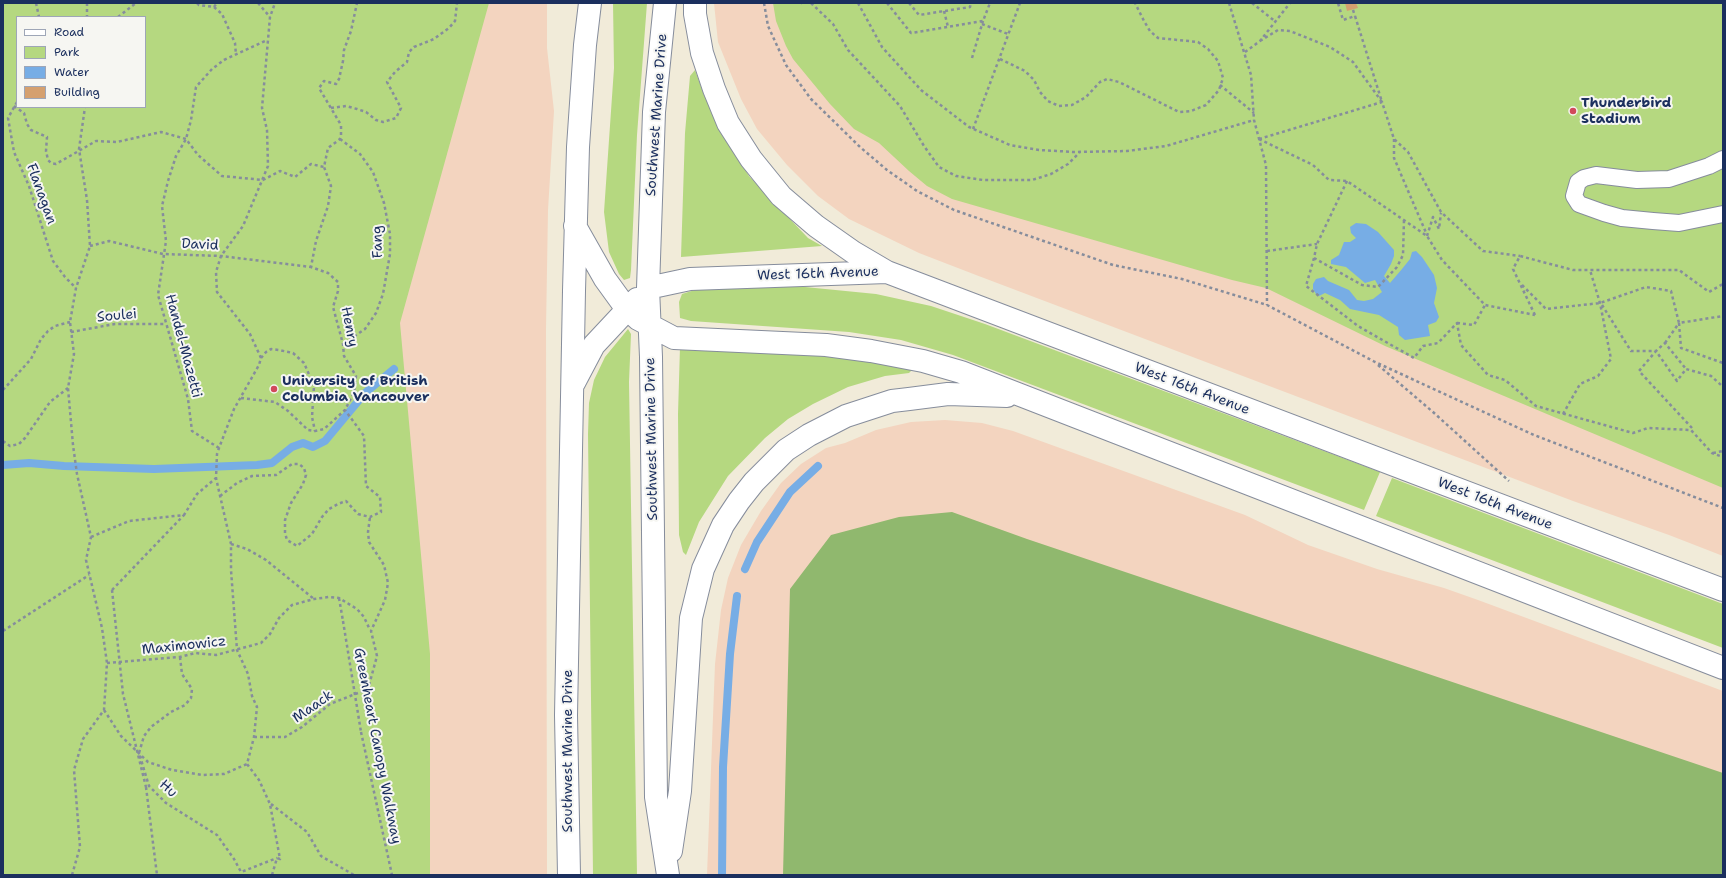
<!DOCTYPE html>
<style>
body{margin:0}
#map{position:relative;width:1726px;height:878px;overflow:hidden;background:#f1ebd9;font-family:"Shantell Sans",sans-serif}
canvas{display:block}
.frame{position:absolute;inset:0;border:4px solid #1b2f5e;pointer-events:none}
.legend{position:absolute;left:16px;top:16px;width:130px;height:92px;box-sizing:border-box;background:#f6f6f2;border:1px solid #9ea6b7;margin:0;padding:5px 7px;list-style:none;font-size:12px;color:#1b2f5e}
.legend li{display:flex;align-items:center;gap:8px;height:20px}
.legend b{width:20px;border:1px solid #9ea6b7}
</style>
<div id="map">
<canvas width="1726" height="878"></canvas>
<div class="frame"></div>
<ul class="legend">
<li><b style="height:5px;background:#fff"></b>Road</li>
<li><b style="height:11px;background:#b5d880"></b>Park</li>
<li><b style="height:11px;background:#77ade5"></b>Water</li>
<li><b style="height:11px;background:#d5a06f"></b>Building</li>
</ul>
</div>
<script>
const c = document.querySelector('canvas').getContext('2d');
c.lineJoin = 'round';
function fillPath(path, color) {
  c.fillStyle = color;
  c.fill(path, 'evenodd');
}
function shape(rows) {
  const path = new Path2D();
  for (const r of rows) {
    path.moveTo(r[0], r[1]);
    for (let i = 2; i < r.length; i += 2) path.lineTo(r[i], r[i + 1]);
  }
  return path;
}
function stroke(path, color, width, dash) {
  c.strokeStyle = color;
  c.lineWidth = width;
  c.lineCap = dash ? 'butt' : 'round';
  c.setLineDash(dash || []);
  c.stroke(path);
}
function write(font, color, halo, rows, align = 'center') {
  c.font = font + ' "Shantell Sans",sans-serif';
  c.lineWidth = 4;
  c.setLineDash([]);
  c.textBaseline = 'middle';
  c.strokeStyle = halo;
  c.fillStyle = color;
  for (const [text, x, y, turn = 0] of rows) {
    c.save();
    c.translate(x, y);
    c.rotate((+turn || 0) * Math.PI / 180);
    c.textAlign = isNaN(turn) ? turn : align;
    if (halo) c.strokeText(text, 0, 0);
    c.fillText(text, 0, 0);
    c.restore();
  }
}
fillPath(shape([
 [3,3,547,3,547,48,554,111,548,210,546,329,547,875,4,875,3,867],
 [17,17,145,17,145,107,17,107],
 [714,3,1723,3,1723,556,1669,535,1573,501,976,275,919,253,849,219,818,196,787,165,757,129,741,99,718,42],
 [945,420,982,423,1013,431,1245,515,1308,545,1377,569,1444,588,1478,600,1723,691,1723,875,707,875,715,664,721,610,728,578,741,545,761,511,781,483,801,464,826,448,845,443,876,430,911,422]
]), '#f3d4bf');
fillPath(shape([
 [3,3,489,3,400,323,430,654,430,875,3,875],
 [17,17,145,17,145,107,17,107],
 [613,3,647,3,637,135,631,270,630,278,624,280,619,274,609,252,604,212,614,68],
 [773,3,1723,3,1723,488,1385,346,1266,288,1232,280,952,199,927,186,909,171,879,143,854,129,830,104,793,59,786,46,776,21],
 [695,70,704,95,721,131,749,176,808,238,822,246,681,257,685,133,690,76],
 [747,285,805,287,876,294,931,306,985,324,1380,472,1364,510,953,355,901,340,849,332,691,321,680,318,679,302,682,294,701,288],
 [628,329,631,334,629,382,637,875,593,875,588,434,589,403,594,380,605,357],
 [680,347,826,352,913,369,909,373,885,376,848,387,813,404,788,419,765,438,728,476,699,522,686,555,683,552,679,535,678,414],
 [1392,478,1723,604,1723,648,1376,516]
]), '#b5d880');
fillPath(shape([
 [952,512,1027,539,1723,773,1723,875,783,875,790,589,831,535,899,517]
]), '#90b86e');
fillPath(shape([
 [1356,223,1366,224,1378,232,1394,250,1394,256,1391,264,1384,276,1390,283,1402,269,1410,259,1412,252,1416,251,1422,257,1434,275,1437,288,1434,303,1439,317,1436,322,1428,325,1430,336,1405,340,1399,335,1398,327,1379,315,1350,309,1340,300,1325,293,1319,296,1316,294,1313,289,1313,284,1316,279,1324,277,1328,281,1349,290,1357,300,1364,301,1373,299,1382,292,1375,280,1365,283,1346,267,1331,264,1331,260,1339,255,1344,242,1350,242,1356,238,1351,233,1350,227]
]), '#77ade5');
stroke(shape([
 [3,465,29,463,64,466,154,469,257,465,272,463,292,447,303,443,313,447,325,441,365,393,394,369],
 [745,569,757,542,790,492,818,466],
 [722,875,723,767,730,654,737,596]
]), '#77ade5', 8);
fillPath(shape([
 [1345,3,1356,3,1358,8,1347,11]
]), '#d5a06f');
const lane = shape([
 [1723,159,1709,166,1669,179,1637,180,1596,175,1584,178,1578,182,1574,196,1579,204,1604,213,1622,218,1653,221,1679,223,1723,214]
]);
const secondary = shape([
 [665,3,654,112,648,288,651,357,656,797,668,875],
 [695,3,695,14,702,53,714,89,728,123,751,159,781,196,816,226,853,252,887,272],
 [575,226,605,279,626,308,638,319,674,338,826,345,871,351,923,361,961,372,1723,668],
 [648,288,690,279,887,272,1723,590],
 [574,383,594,345,637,299],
 [671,851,680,791,691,618,703,569,723,525,739,501,754,482,786,450,809,435,846,416,892,401,909,399,948,394,1007,396],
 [569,875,566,715,574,291,578,147,585,45,590,3]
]);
stroke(lane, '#868d9c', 18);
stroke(secondary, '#868d9c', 24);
stroke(shape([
 [36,3,39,17],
 [87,3,87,17],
 [197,3,199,5,214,7,222,14,235,43,236,55],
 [258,3,270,17],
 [764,3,768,26,786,65,811,99,860,147,887,170,917,191,954,210,1113,265,1182,279,1267,305,1375,362,1534,435,1723,508],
 [801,3,802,3],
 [811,3,833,24,848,50,900,106,924,146,939,167,956,176,983,180,1032,180,1051,174,1068,164,1080,152],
 [858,3,882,47,921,90,969,127,1010,145,1039,150,1074,152,1127,151,1166,146,1254,120],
 [887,3,911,33,983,21,990,3],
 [909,3,919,15,970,7,971,3],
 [1229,3,1251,75,1254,120,1266,165,1267,305],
 [1252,3,1276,22],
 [214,7,217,3],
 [1353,10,1355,16],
 [944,11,948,27],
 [118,17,136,3],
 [982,24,1008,34],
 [1260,41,1278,30,1290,31,1330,47,1353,62,1382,102,1355,16,1343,20,1338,3],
 [1245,52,1260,41,1290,3],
 [972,58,983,21],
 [1000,59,1025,71,1034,80,1040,92,1048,101,1059,106,1072,105,1086,97,1100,82,1107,79,1119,82,1179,112,1191,111,1206,105,1219,90,1223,78,1218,61,1208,49,1198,42,1158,38,1150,31,1144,21,1135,3],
 [1220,85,1254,113],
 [17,102,8,118,14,152,29,186,53,261,65,277,76,288],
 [14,106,24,113,27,124,31,130,47,137,46,151,48,160,51,163,56,164,96,141,117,142,161,132,186,139,198,155,222,176,263,180,280,171,295,177,311,164,324,167],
 [331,108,346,106,357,109,366,112,376,120,383,122,396,118,401,108,387,82,395,72,407,62,409,52,414,47,434,39,449,28,455,21,457,3],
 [973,129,1020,3],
 [340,139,360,154,373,172,384,203,390,234,390,254,383,294,376,313,365,329,343,344],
 [1259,139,1382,102,1394,139,1408,152,1441,212,1483,251,1520,256],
 [1259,139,1313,165,1329,180,1347,181,1427,236,1442,260,1485,305,1535,315],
 [1394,139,1394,158,1427,235],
 [1347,181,1317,244,1314,258,1362,285,1378,287,1397,267,1403,255,1404,220],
 [1427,236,1433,217,1439,229,1441,213],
 [90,246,109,241,163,254,221,256,311,267],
 [1267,251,1317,244],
 [1314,258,1306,286,1358,326,1414,358,1423,346,1438,343,1457,323,1461,345,1488,375,1505,380,1536,406,1633,433,1648,428,1691,430,1712,453,1723,457],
 [1522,285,1546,309,1600,303,1646,287,1671,291,1679,323,1723,316],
 [1602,305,1631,351,1656,351,1665,343,1686,369],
 [1535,315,1513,269,1520,256,1573,270,1679,270,1709,292,1723,284],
 [1457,323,1474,325,1485,305],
 [1679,323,1681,348,1723,363],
 [71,332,115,324,165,324],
 [1665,343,1679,323],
 [261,358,266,352,271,349,279,350,293,353,304,363,314,386,312,417,315,431],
 [1378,365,1433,412,1509,481],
 [3,390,31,359,41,339,48,331,55,326,70,322],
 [241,398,275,402,288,411,308,430,315,431,324,429,345,410,354,392,356,376,344,356,343,344,333,307,338,291,338,282,328,273,311,267,316,241,328,206,331,186,324,167,328,148,340,139,341,135,341,125,319,88,324,81,336,84,339,79,343,61,344,50,351,31,357,3],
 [1563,414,1580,384,1598,376,1611,359,1600,303,1590,270],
 [1692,428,1639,371,1656,351,1677,381,1686,369,1711,376,1721,385,1723,385],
 [3,441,10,446,19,444,25,438,50,402,68,388],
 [219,448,192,431,188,399,158,295,166,241,162,206,168,181,176,156,186,139,191,120,196,87,212,69,224,60,267,40],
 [1713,453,1723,451],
 [220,496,237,483,252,476,276,475,292,464,299,464,304,468,306,475,303,484,291,503,285,520,285,533,287,540,297,546,312,534,322,517,329,509,338,504,346,501,358,514,370,517,381,512,380,497,366,486,364,436,345,410],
 [91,537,129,521,184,515,197,494,216,478],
 [231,544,247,549,266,560,314,599],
 [112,590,184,515],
 [339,598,343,621],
 [3,631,89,575],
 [180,657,182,674,192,689,191,698,185,705,171,712,151,727,144,736,139,753,149,786,166,803,217,835,234,859,241,872,277,858],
 [107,663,180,657,195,653,216,655,261,643,270,634,279,618,292,605,314,599,329,597,339,598,357,609,364,617,370,630],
 [104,710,121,736,148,762,172,770,203,775,224,774,247,764],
 [361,732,392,875],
 [254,737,285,737,302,727,330,704,368,689,377,656,371,631,385,600,388,583,384,565,369,542,368,532,370,517],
 [146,787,157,875],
 [271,804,307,832,321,856,354,875],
 [72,875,80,847,74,770,83,739,104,710,107,663,102,628,86,560,91,537,77,474,73,445,68,388,74,354,70,322,76,288,90,246,87,200,79,149,85,107],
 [272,875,277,858,280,859,270,804,259,780,247,764,254,737,257,707,252,696,248,674,237,650,231,570,231,544,216,478,217,454,219,448,234,409,259,365,261,358,250,334,217,292,216,272,221,256,243,226,268,166,267,130,262,108,268,40,270,17,275,3]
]), '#868d9c', 2.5, [3, 3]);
stroke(lane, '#fff', 16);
stroke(secondary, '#fff', 22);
stroke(shape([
 [112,590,123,694,146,787],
 [343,621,361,732]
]), '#868d9c', 2.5, [3, 3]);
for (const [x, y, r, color] of [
 [1573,111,4,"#d1495b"],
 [274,389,4,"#d1495b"]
]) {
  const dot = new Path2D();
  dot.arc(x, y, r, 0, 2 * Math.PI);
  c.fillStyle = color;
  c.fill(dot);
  stroke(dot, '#f6f6f2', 1.5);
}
write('bold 14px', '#1b2f5e', '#f6f6f2', [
 ["Thunderbird",1581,103],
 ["Stadium",1581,119],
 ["University of British",282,381],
 ["Columbia Vancouver",282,397]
], 'left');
write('14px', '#1b2f5e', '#f6f6f2', [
 ["Southwest Marine Drive",657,115,-86],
 ["Flanagan",41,194,70],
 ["Fang",378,242,-91],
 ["David",200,245,3],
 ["West 16th Avenue",818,274,-2],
 ["Soulei",117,316,-5],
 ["Henry",349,327,79],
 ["Handel-Mazetti",183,346,75],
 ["West 16th Avenue",1192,389,21],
 ["Southwest Marine Drive",652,439,-91],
 ["West 16th Avenue",1495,504,21],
 ["Maximowicz",184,646,-6],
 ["Maack",313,707,-35],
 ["Greenheart Canopy Walkway",377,746,79],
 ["Southwest Marine Drive",568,751,-90],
 ["Hu",168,789,42]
]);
</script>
